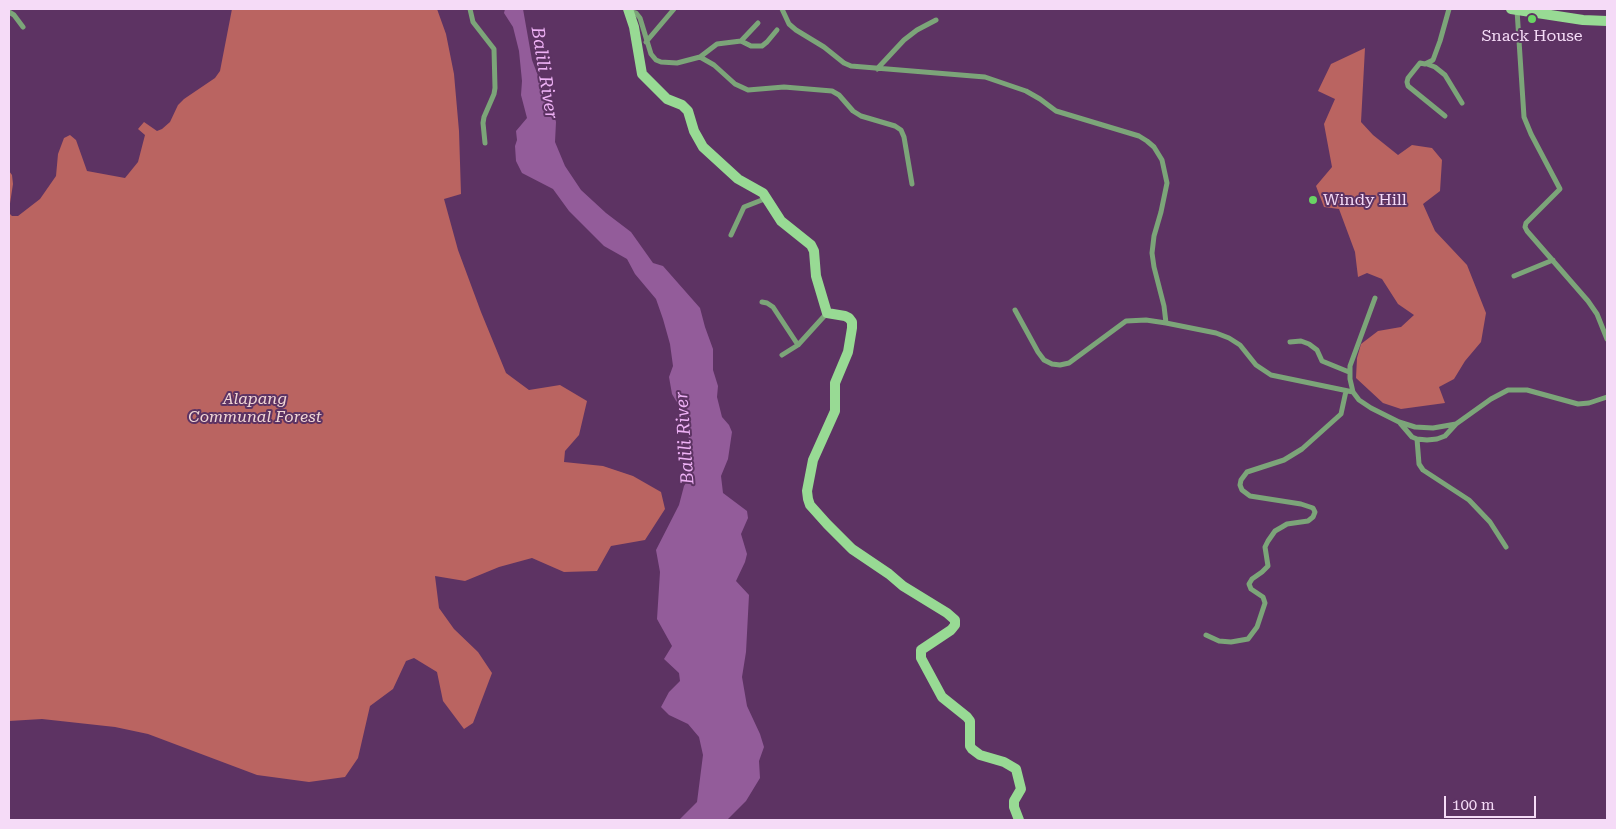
<!DOCTYPE html>
<style>
body{margin:0}
#map{position:relative;width:1616px;height:829px;overflow:hidden;background:#5d3363;font-family:"Roboto Serif",serif}
canvas{display:block}
.frame{position:absolute;inset:0;border:10px solid #f5dbf7;pointer-events:none}
.scale{position:absolute;left:1444px;top:796px;width:92px;height:22px;box-sizing:border-box;border:2px solid #f5dbf7;border-top:0;padding-left:6px;font-size:15px;line-height:18px;white-space:nowrap;color:#f5dbf7;-webkit-text-stroke:4px #5d3363;paint-order:stroke}
</style>
<div id="map">
<canvas width="1616" height="829"></canvas>
<div class="frame"></div>
<div class="scale">100 m</div>
</div>
<script>
const c = document.querySelector('canvas').getContext('2d');
c.lineJoin = 'round';
function fillPath(path, color) {
  c.fillStyle = color;
  c.fill(path, 'evenodd');
}
function shape(rows) {
  const path = new Path2D();
  for (const r of rows) {
    path.moveTo(r[0], r[1]);
    for (let i = 2; i < r.length; i += 2) path.lineTo(r[i], r[i + 1]);
  }
  return path;
}
function stroke(path, color, width, dash) {
  c.strokeStyle = color;
  c.lineWidth = width;
  c.lineCap = dash ? 'butt' : 'round';
  c.setLineDash(dash || []);
  c.stroke(path);
}
function write(font, color, halo, rows, align = 'center') {
  c.font = font + ' "Roboto Serif",serif';
  c.lineWidth = 4;
  c.setLineDash([]);
  c.textBaseline = 'middle';
  c.strokeStyle = halo;
  c.fillStyle = color;
  for (const [text, x, y, turn = 0] of rows) {
    c.save();
    c.translate(x, y);
    c.rotate((+turn || 0) * Math.PI / 180);
    c.textAlign = isNaN(turn) ? turn : align;
    if (halo) c.strokeText(text, 0, 0);
    c.fillText(text, 0, 0);
    c.restore();
  }
}
fillPath(shape([
 [232,9,437,9,446,34,454,74,459,131,461,194,444,199,458,250,481,312,506,373,529,390,560,385,587,401,579,435,565,451,564,462,603,466,633,476,661,492,665,509,645,540,611,546,597,571,564,572,532,558,499,567,465,581,435,576,439,608,454,629,478,652,492,673,473,723,464,729,443,701,437,672,414,658,406,661,393,689,370,706,358,758,345,777,309,782,257,775,148,734,115,727,42,719,9,721,9,213,12,216,18,216,40,199,56,176,58,154,64,138,70,135,76,140,87,171,125,178,138,162,145,135,138,129,144,122,157,131,162,129,170,122,178,105,184,99,215,78,220,71],
 [1365,48,1361,122,1373,135,1398,155,1412,145,1432,148,1442,160,1440,191,1423,204,1435,231,1467,265,1486,313,1481,342,1465,361,1454,379,1439,387,1445,403,1401,409,1383,403,1356,378,1357,358,1361,344,1378,331,1401,327,1414,315,1398,304,1382,279,1367,273,1358,277,1355,252,1339,209,1324,207,1316,186,1332,167,1324,124,1335,99,1318,91,1331,64],
 [9,171,12,175,13,184,9,210]
]), '#ba6461');
fillPath(shape([
 [505,9,523,9,532,60,540,81,551,103,556,122,555,142,565,166,581,190,606,213,631,232,653,263,663,266,700,308,705,327,713,349,713,370,718,386,717,397,722,417,729,425,732,432,728,459,721,476,723,493,747,511,748,518,741,534,747,554,745,562,736,581,749,595,746,652,742,677,747,706,760,734,764,747,759,761,760,778,746,801,727,820,679,820,697,802,703,755,699,737,688,724,669,715,661,707,669,692,680,681,679,673,664,659,672,646,657,619,660,572,656,550,679,505,684,486,690,476,688,421,672,394,669,377,673,366,670,344,663,319,656,299,635,274,627,259,604,246,569,211,553,189,522,173,516,161,515,146,517,140,516,131,527,118,521,95,522,81,519,51,513,27,504,13]
]), '#935c9a');
stroke(shape([
 [470,9,473,22,494,49,495,88,494,94,484,117,483,123,485,143],
 [782,9,789,24,796,30,824,47,844,63,851,66,985,77,1026,91,1040,99,1056,111,1139,136,1147,141,1154,147,1162,160,1167,183,1161,212,1154,236,1152,253,1154,267,1164,306,1166,323],
 [1517,10,1524,117,1531,134,1560,189,1526,223,1525,227,1527,231,1588,301,1597,314,1607,339],
 [630,11,636,13,640,18,651,54,656,60,661,62,677,63,700,57,714,65,735,84,748,90,784,87,832,91,839,95,853,111,861,116,895,126,901,130,904,137,912,184],
 [9,12,14,15,23,27],
 [741,41,751,46,762,46,767,42,777,30],
 [646,42,674,9],
 [700,57,717,44,741,41,758,23],
 [1427,64,1435,67,1445,75,1462,103],
 [877,69,904,40,917,30,936,20],
 [1445,116,1408,86,1407,82,1408,78,1420,63,1425,64,1433,60,1440,41,1449,9],
 [731,235,744,207,767,198],
 [1514,276,1553,260],
 [762,302,767,303,773,307,798,345],
 [1015,310,1038,352,1044,360,1052,364,1060,365,1069,363,1126,321,1146,320,1166,323,1216,333,1229,338,1240,345,1256,365,1271,375,1353,392,1359,400,1371,408,1399,422,1415,427,1433,428,1456,424,1491,399,1508,390,1527,390,1578,404,1589,403,1607,397],
 [1290,342,1301,341,1309,344,1317,350,1322,361,1349,372],
 [782,355,798,345,827,313],
 [1353,392,1350,379,1350,366,1375,298],
 [1400,423,1412,437,1417,439,1427,440,1437,439,1445,436,1456,424],
 [1417,439,1419,464,1423,470,1469,500,1490,522,1506,547],
 [1206,635,1219,641,1231,642,1248,639,1257,627,1265,603,1263,597,1251,589,1249,584,1252,579,1262,572,1268,566,1265,547,1268,541,1275,531,1282,527,1287,524,1308,521,1313,517,1315,512,1313,508,1301,504,1250,496,1242,490,1240,485,1241,480,1247,472,1284,460,1302,449,1341,414,1346,391]
]), '#7ca579', 5);
stroke(shape([
 [628,9,634,27,642,74,667,99,682,105,688,111,694,131,703,147,738,179,763,193,781,221,811,245,814,251,816,276,827,313,845,316,849,318,852,322,852,328,848,352,835,383,835,411,813,460,807,491,808,499,810,505,827,524,852,549,889,574,903,586,947,613,955,620,955,625,951,630,921,650,921,658,942,697,967,717,970,721,970,746,972,749,980,755,1004,762,1016,769,1021,789,1014,801,1014,807,1019,820],
 [1511,9,1583,20,1607,21]
]), '#98da94', 10);
for (const [x, y, r, color] of [
 [1532,19,5,"#69d464"],
 [1313,200,5,"#69d464"]
]) {
  const dot = new Path2D();
  dot.arc(x, y, r, 0, 2 * Math.PI);
  c.fillStyle = color;
  c.fill(dot);
  stroke(dot, '#5d3363', 2);
}
write('16px', '#f5dbf7', '#5d3363', [
 ["Snack House",1532,36],
 ["Windy Hill",1323,200,"left"]
]);
write('italic 16px', '#f1d7d5', '#5d3363', [
 ["Alapang",255,399],
 ["Communal Forest",255,417]
]);
write('italic 18px', '#eeb1f5', '#5d3363', [
 ["Balili River",544,73,81],
 ["Balili River",685,438,-94]
]);
</script>
